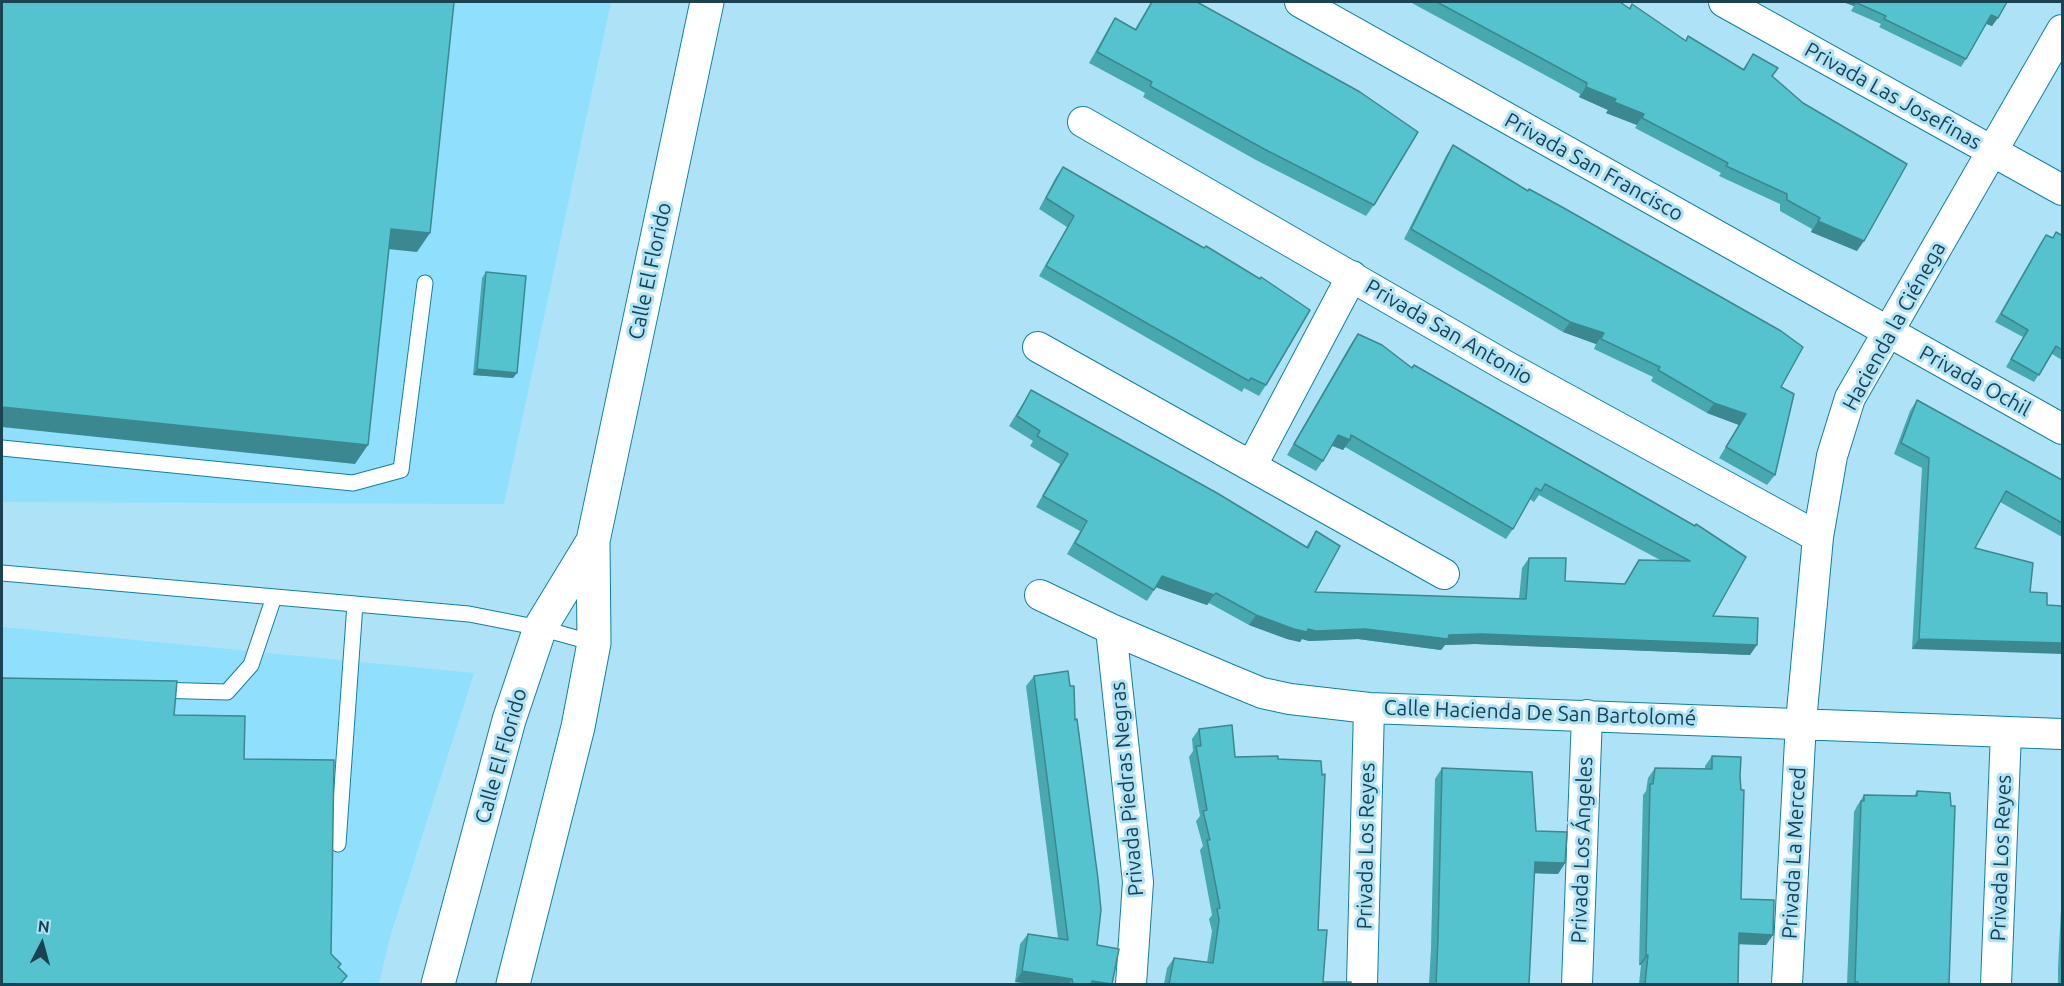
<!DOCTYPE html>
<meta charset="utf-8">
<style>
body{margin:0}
#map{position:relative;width:2064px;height:986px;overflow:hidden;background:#aee3f7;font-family:Ubuntu,sans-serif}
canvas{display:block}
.frame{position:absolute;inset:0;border:3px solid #1a4250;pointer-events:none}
.north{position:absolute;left:12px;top:914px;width:60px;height:60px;-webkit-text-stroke:4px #aee3f7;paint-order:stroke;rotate:6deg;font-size:16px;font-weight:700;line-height:24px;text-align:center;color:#1a4250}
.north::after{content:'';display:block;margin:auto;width:21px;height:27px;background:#1a4250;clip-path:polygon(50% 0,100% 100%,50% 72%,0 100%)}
</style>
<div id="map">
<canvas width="2064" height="986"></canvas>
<div class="frame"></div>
<div class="north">N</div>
</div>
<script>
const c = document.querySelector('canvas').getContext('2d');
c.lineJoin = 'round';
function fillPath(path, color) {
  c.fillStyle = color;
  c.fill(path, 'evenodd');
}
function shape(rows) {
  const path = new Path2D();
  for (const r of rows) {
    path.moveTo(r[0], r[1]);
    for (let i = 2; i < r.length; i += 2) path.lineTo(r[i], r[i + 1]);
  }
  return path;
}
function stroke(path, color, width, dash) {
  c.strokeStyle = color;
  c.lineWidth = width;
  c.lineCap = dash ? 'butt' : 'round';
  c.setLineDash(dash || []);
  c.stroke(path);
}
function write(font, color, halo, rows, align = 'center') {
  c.font = font + ' Ubuntu,sans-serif';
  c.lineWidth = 6;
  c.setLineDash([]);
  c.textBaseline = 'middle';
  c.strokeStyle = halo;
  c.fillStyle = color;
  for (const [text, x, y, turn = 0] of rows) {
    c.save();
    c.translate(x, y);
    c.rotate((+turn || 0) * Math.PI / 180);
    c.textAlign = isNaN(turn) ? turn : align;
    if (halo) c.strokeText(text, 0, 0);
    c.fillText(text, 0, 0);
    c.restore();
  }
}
fillPath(shape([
 [2,2,611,2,504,504,2,502],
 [2,627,474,673,390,937,379,984,2,984]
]), '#8fdffd');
const service = shape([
 [2,448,353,483,401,470,425,283],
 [2,573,469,614,540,628,594,643],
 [155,690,227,692,251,665,274,597],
 [338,844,355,604]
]);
const minor = shape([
 [1300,2,2062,429],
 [1724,2,2062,190],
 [1083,122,1506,366,1818,537],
 [1038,347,1444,574],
 [1252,465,1352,276],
 [1040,595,1111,629,1228,679,1262,693,1290,699,1369,708,2062,734],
 [1111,629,1138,882,1131,984],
 [1362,984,1369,708],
 [1577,984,1587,715],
 [1787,984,1801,722,1818,537,1832,456,1850,398,2062,30],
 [1996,984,2006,732]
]);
const secondary = shape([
 [438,984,509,720,540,628,593,541],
 [513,984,578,727,594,643,593,541,707,2]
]);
stroke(service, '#10809f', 17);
stroke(minor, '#10809f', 32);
stroke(secondary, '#10809f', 35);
stroke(service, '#fff', 15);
stroke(minor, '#fff', 30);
stroke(secondary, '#fff', 33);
fillPath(shape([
 [1151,2,1197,2,1374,205,1366,216,1256,160,1143,97,1145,93,1089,63,1108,29,1115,18,1135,29],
 [1410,2,1620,2,1629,8,1632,4,1685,41,1688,36,1743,69,1753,54,1772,76,1857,251,1811,232,1812,229,1780,211,1780,204,1719,176,1721,173,1635,128,1637,125,1606,113,1608,110,1579,97,1580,94],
 [1843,2,2007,2,1992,26,1986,24,1966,59,1961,67,1879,27,1881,24,1851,11,1854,6],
 [1453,145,1781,387,1775,475,1767,485,1719,458,1739,425,1707,413,1651,381,1653,377,1594,349,1596,344,1563,332,1404,239,1446,156],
 [1063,167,1266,385,1259,396,1244,388,1242,392,1039,276,1067,227,1039,209,1056,177],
 [2062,232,2062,360,2052,354,2034,382,2006,367,2023,337,1995,322,2041,242,2046,235,2053,238,2061,235],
 [486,272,513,378,473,375,482,278],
 [1358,334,1412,368,1695,526,1713,616,1750,655,1475,644,1445,645,1441,650,1358,639,1309,641,1302,639,1300,642,1287,639,1249,625,1209,603,1207,605,1156,587,1147,601,1067,554,1080,531,1036,507,1060,464,1030,446,1033,441,1009,426,1031,390,1306,547,1316,531,1315,592,1519,599,1522,568,1529,558,1565,581,1624,584,1639,560,1662,561,1539,495,1534,502,1530,499,1513,529,1506,539,1345,447,1343,450,1332,446,1323,461,1316,471,1287,455,1351,344],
 [1917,400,2062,480,2062,537,2000,502,1975,548,2047,605,1912,649,1922,468,1894,454,1910,411],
 [1034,676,1075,720,1097,945,1119,949,1112,984,1031,984,1015,982,1020,944,1028,934,1058,938,1026,686],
 [1199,729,1235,757,1278,759,1318,930,1323,982,1351,984,1164,984,1167,968,1174,958,1207,962,1212,931,1209,919,1212,915,1200,850,1203,846,1196,821,1200,816,1189,757,1193,751,1192,739],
 [1712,756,1740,776,1741,899,1773,935,1766,945,1739,944,1738,984,1639,984,1641,965,1639,965,1643,795,1646,791,1648,778,1655,768,1705,769,1705,766],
 [1442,768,1536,831,1565,863,1558,874,1534,873,1529,984,1429,984,1431,948,1435,779],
 [1917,791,1949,984,1847,984,1854,812,1857,806,1864,795,1914,796],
 [2062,891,2062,984,2058,984,2058,968]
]), '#48a8b0');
fillPath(shape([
 [1843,2,1857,2,1854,6],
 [1991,15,1998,18,1992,26,1985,23],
 [1586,87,1616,99,1608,110,1579,97],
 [1614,102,1644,114,1637,125,1606,113],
 [1818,221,1864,241,1857,251,1811,232],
 [391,229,430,233,417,252,378,248],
 [1570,322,1604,333,1596,344,1563,332],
 [477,369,517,373,513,378,473,375],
 [1714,403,1746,414,1739,425,1707,413],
 [2,407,368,445,355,464,2,427],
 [1338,435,1350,440,1343,450,1331,445],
 [1162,576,1214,595,1207,605,1155,587],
 [1256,615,1308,629,1365,629,1449,635,1482,634,1757,645,1750,655,1475,644,1445,645,1441,650,1358,639,1309,641,1302,639,1300,642,1287,639,1249,625],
 [1919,639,2062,643,2062,654,1912,649],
 [1535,862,1565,863,1558,874,1527,873],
 [1739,933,1773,935,1766,945,1732,944],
 [1646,955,1648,955,1641,965,1639,965],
 [1022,971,1072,979,1069,984,1031,984,1015,982],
 [1092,981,1112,984,1089,984]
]), '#3b8890');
const building = shape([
 [2,2,454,2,430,233,391,229,368,445,2,407,2,2],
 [1152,2,1197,2,1360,92,1418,132,1374,205,1264,149,1150,86,1152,82,1097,52,1115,18,1136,30,1152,2],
 [1437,2,1620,2,1630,9,1632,4,1686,41,1688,36,1744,70,1753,54,1778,68,1772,76,1803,103,1907,164,1864,241,1818,221,1820,218,1787,200,1787,194,1726,166,1728,163,1642,118,1644,114,1614,102,1616,99,1586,87,1587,83,1437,2],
 [1857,2,2007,2,1998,18,1991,15,1966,59,1884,19,1886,16,1857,3,1857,2],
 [1453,145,1528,191,1529,189,1562,207,1781,331,1803,347,1781,387,1794,394,1775,475,1726,447,1746,414,1714,403,1658,370,1660,367,1601,339,1604,333,1570,322,1411,229,1453,145],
 [1063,167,1204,248,1206,246,1260,279,1261,277,1310,310,1266,385,1251,378,1249,381,1046,266,1074,216,1046,198,1063,167],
 [2056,232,2061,235,2062,232,2062,350,2056,346,2039,375,2011,359,2028,330,2001,314,2046,235,2053,238,2056,232],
 [486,272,526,276,517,373,477,369,486,272],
 [1358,334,1382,345,1412,368,1414,365,1695,526,1696,524,1746,557,1713,616,1758,618,1757,645,1482,634,1449,635,1448,639,1365,629,1316,631,1308,629,1307,632,1294,629,1256,615,1216,593,1214,595,1162,576,1154,590,1075,543,1087,521,1043,496,1068,454,1037,436,1040,431,1017,416,1031,390,1217,493,1308,548,1316,531,1340,546,1315,592,1526,599,1529,558,1566,558,1565,581,1625,584,1639,560,1690,561,1545,484,1541,491,1536,488,1513,529,1351,435,1350,440,1338,435,1323,461,1294,444,1358,334],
 [1917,400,2062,480,2062,523,2006,491,1975,548,2033,563,2030,592,2047,593,2047,605,2062,606,2062,643,1919,639,1929,458,1901,443,1917,400],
 [1068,671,1070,686,1074,686,1075,720,1077,719,1098,879,1101,910,1097,945,1119,949,1112,984,1092,981,1091,984,1073,984,1072,979,1022,971,1028,934,1068,940,1034,676,1068,671],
 [2,678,177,681,174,715,245,716,244,759,334,760,331,954,341,964,338,967,347,976,340,984,2,984,2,678],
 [1232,725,1235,757,1278,756,1278,759,1321,761,1322,775,1325,774,1318,930,1327,930,1323,982,1351,982,1351,984,1169,984,1174,958,1213,963,1219,920,1217,909,1220,908,1207,840,1210,840,1203,811,1207,810,1196,746,1201,746,1199,729,1232,725],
 [1712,756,1741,757,1740,776,1741,790,1744,790,1741,899,1774,900,1773,935,1739,933,1738,984,1645,984,1648,955,1646,955,1650,784,1653,784,1655,768,1712,769,1712,756],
 [1442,768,1532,772,1536,831,1567,832,1565,863,1535,862,1529,984,1436,984,1438,938,1442,768],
 [1917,791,1950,793,1951,806,1955,806,1949,984,1857,984,1858,982,1855,982,1861,801,1864,801,1864,795,1917,796,1917,791]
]);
fillPath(building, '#54c3cd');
stroke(building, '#3b8890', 1.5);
write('21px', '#1a4250', '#aee3f7', [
 ["Privada Las Josefinas",1893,96,29],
 ["Privada San Francisco",1594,167,29],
 ["Calle El Florido",650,271,-78],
 ["Hacienda la Ciénega",1894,326,-61],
 ["Privada San Antonio",1449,332,30],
 ["Privada Ochil",1975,381,29],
 ["Calle Hacienda De San Bartolomé",1540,713,2],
 ["Calle El Florido",501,756,-74],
 ["Privada Piedras Negras",1127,789,-95],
 ["Privada Los Reyes",1366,846,-89],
 ["Privada Los Ángeles",1582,850,-88],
 ["Privada La Merced",1794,853,-87],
 ["Privada Los Reyes",2001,858,-88]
]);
</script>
